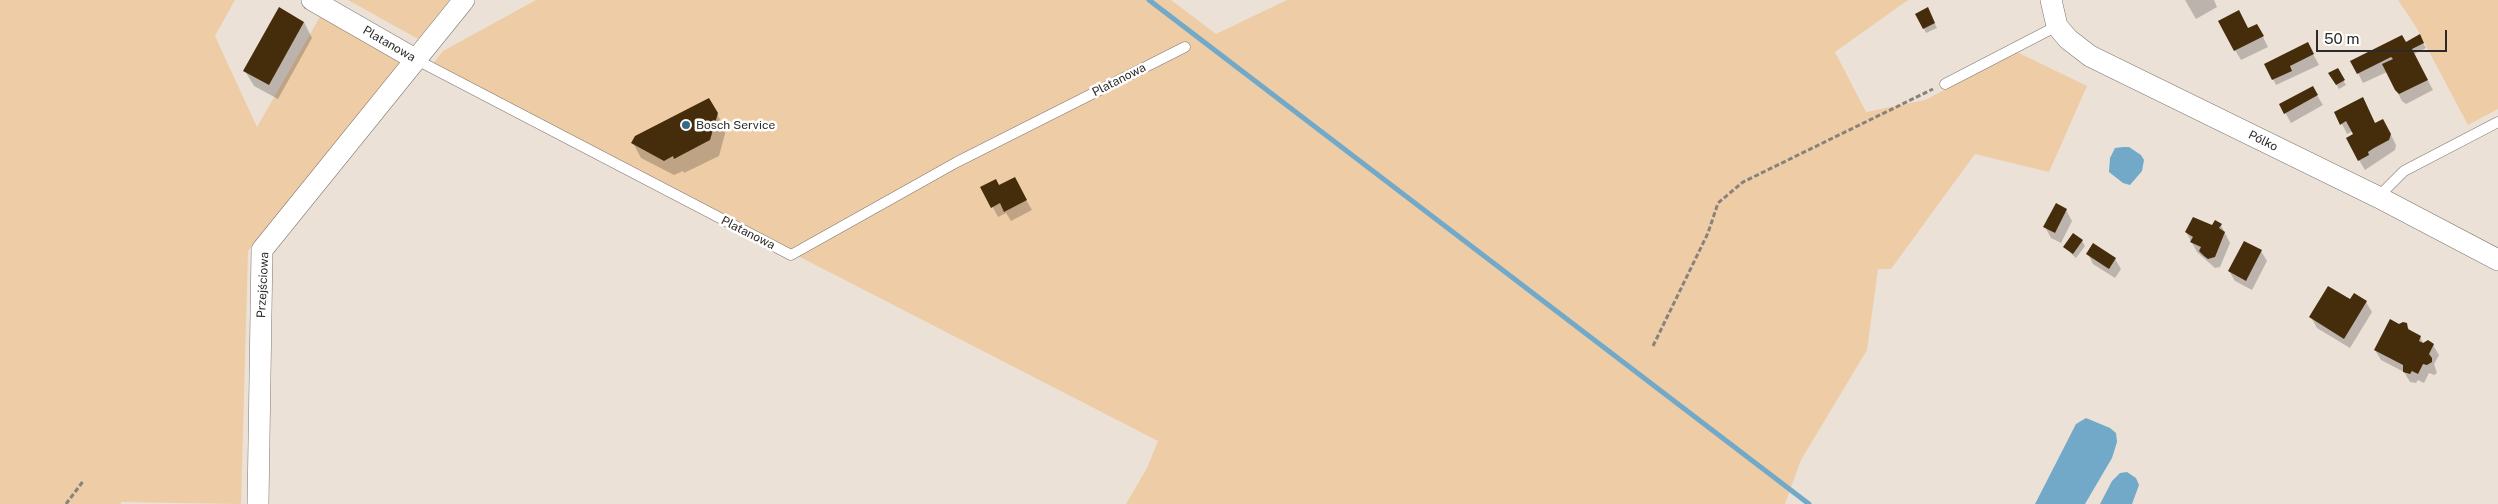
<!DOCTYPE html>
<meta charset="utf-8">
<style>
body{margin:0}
#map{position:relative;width:2498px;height:504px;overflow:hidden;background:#ebe1d7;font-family:"Public Sans",sans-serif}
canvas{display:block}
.scale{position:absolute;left:2316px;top:30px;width:131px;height:22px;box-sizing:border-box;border:2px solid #2e2a27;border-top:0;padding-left:6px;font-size:15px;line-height:18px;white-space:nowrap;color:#2e2a27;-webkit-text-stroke:4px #fff;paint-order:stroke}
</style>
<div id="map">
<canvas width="2498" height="504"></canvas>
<div class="scale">50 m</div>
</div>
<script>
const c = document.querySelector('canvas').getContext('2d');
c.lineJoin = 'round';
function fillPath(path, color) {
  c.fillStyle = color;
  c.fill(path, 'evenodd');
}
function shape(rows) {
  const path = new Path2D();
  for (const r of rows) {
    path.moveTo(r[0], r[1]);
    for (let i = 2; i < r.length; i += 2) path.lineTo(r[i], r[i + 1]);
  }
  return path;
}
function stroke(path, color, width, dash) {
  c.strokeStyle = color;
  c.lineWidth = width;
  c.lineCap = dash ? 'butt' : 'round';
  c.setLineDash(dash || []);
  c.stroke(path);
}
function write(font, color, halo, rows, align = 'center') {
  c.font = font + ' "Public Sans",sans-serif';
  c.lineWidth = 5;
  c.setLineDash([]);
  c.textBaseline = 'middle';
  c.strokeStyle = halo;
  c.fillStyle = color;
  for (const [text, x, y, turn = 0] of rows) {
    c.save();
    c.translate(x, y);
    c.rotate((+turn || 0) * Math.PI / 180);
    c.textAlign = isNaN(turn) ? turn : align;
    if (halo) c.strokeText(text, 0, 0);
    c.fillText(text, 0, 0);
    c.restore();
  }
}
fillPath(shape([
 [0,0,235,0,215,36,257,127,321,15,402,62,248,251,241,504,121,502,121,504,0,504],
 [348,0,450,0,418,39],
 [536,0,1171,0,1216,34,1287,0,1908,0,1835,52,1866,112,1925,100,2017,52,2087,86,2049,172,1975,154,1891,269,1878,269,1867,350,1801,460,1785,504,1126,504,1147,468,1158,441,588,148,432,65,443,51],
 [2398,0,2498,0,2498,109,2468,125,2416,27]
]), '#eecda6');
fillPath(shape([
 [2123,147,2129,147,2141,155,2144,160,2142,171,2130,185,2123,183,2109,172,2110,158,2115,148],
 [2086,418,2110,428,2116,433,2117,442,2112,458,2085,504,2035,504,2076,424],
 [2127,472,2136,478,2139,485,2132,504,2100,504,2112,481,2120,473]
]), '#72a9c8');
fillPath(shape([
 [2185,0,2214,0,2217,7,2196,19],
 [1917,14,1930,14,1937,28,1926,33],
 [304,22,312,38,278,99,254,86,245,71],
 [2257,25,2268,47,2241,60,2235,50,2248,29],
 [2419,36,2426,48,2414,54,2433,90,2406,104,2402,101,2387,72,2363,83,2358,73],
 [2313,54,2319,65,2276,85,2266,65],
 [2337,70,2346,85,2339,89,2330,74],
 [2312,87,2323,105,2291,123,2281,105],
 [709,100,726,130,719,156,684,173,683,171,674,175,641,158,633,143],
 [2336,112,2376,124,2389,131,2396,145,2395,150,2365,170,2359,160,2355,135,2353,131,2347,134],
 [982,187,1020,189,1032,210,1011,221,1006,213,998,217],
 [2056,205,2066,210,2072,221,2061,243,2051,238,2045,227],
 [2221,225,2230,243,2220,267,2215,268,2197,252,2186,232],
 [2082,241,2085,246,2076,258,2064,247],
 [2261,251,2267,261,2252,290,2235,281,2229,271],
 [2088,254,2115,259,2121,269,2115,278,2093,264],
 [2351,301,2366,302,2372,312,2350,348,2317,328,2311,317],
 [2406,324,2411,332,2420,337,2424,344,2433,345,2439,355,2434,364,2437,373,2434,375,2429,373,2424,383,2418,380,2416,383,2410,382,2404,372,2381,360,2375,350,2399,325]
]), '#0003');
stroke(shape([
 [1149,0,1809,504]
]), '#72a9c8', 5);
fillPath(shape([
 [279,7,304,22,269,85,243,71],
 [1928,7,1935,23,1923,29,1915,14],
 [2239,10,2248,28,2257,24,2264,36,2234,51,2218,21],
 [2420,34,2424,43,2412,49,2428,80,2399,94,2395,90,2382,64,2393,59,2391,57,2357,74,2350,61,2402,35,2406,42],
 [2308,42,2314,54,2290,66,2292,71,2272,80,2264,64],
 [2338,68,2345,80,2336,85,2328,73],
 [2313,86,2318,95,2284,114,2279,104],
 [2363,97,2375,123,2383,119,2391,134,2389,140,2374,148,2368,152,2369,155,2358,161,2346,138,2353,134,2346,121,2340,125,2334,112],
 [709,98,718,113,710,140,674,159,673,156,664,161,631,143,635,136],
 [1015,177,1027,200,1004,212,1000,203,991,208,980,187,996,179,999,185],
 [2056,203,2067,209,2055,233,2043,227],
 [2193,217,2212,225,2215,220,2222,224,2219,228,2225,232,2215,257,2208,259,2204,256,2199,251,2201,247,2190,242,2193,237,2185,232],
 [2073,233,2083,240,2073,254,2063,247],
 [2244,241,2262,250,2246,281,2228,271],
 [2093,243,2116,258,2109,269,2086,254],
 [2328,286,2350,299,2354,293,2367,301,2344,339,2309,317],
 [2390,319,2399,324,2403,322,2407,323,2408,329,2421,336,2419,341,2423,343,2428,340,2434,344,2429,354,2432,358,2432,362,2427,365,2423,364,2418,374,2412,371,2410,374,2403,372,2403,365,2374,350]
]), '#452d0c');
const service = shape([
 [415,59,791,255,957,162,1185,47],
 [1945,84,2057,26],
 [2378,197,2404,171,2498,122]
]);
const minor = shape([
 [312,0,415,59],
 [2051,0,2057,26,2068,39,2090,56,2378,197,2498,260],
 [258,504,262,250,464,0]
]);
stroke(service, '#7f766d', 11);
stroke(minor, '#7f766d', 22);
stroke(shape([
 [1653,346,1708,233,1718,203,1743,182,1933,89],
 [66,504,84,480]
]), '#89827c', 3, [5, 2.5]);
stroke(service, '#fff', 10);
stroke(minor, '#fff', 21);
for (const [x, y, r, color] of [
 [686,125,5,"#366b87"]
]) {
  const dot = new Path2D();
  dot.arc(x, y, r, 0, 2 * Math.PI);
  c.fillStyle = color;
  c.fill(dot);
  stroke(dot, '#fff', 2);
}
write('12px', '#2e2a27', '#fff', [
 ["Platanowa",389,44,30],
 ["Platanowa",1119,80,-27],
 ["Pólko",2263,141,26],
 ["Platanowa",748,233,27],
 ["Przejściowa",263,285,-87]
]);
write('12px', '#2e2a27', '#fff', [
 ["Bosch Service",696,125]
], 'left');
</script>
